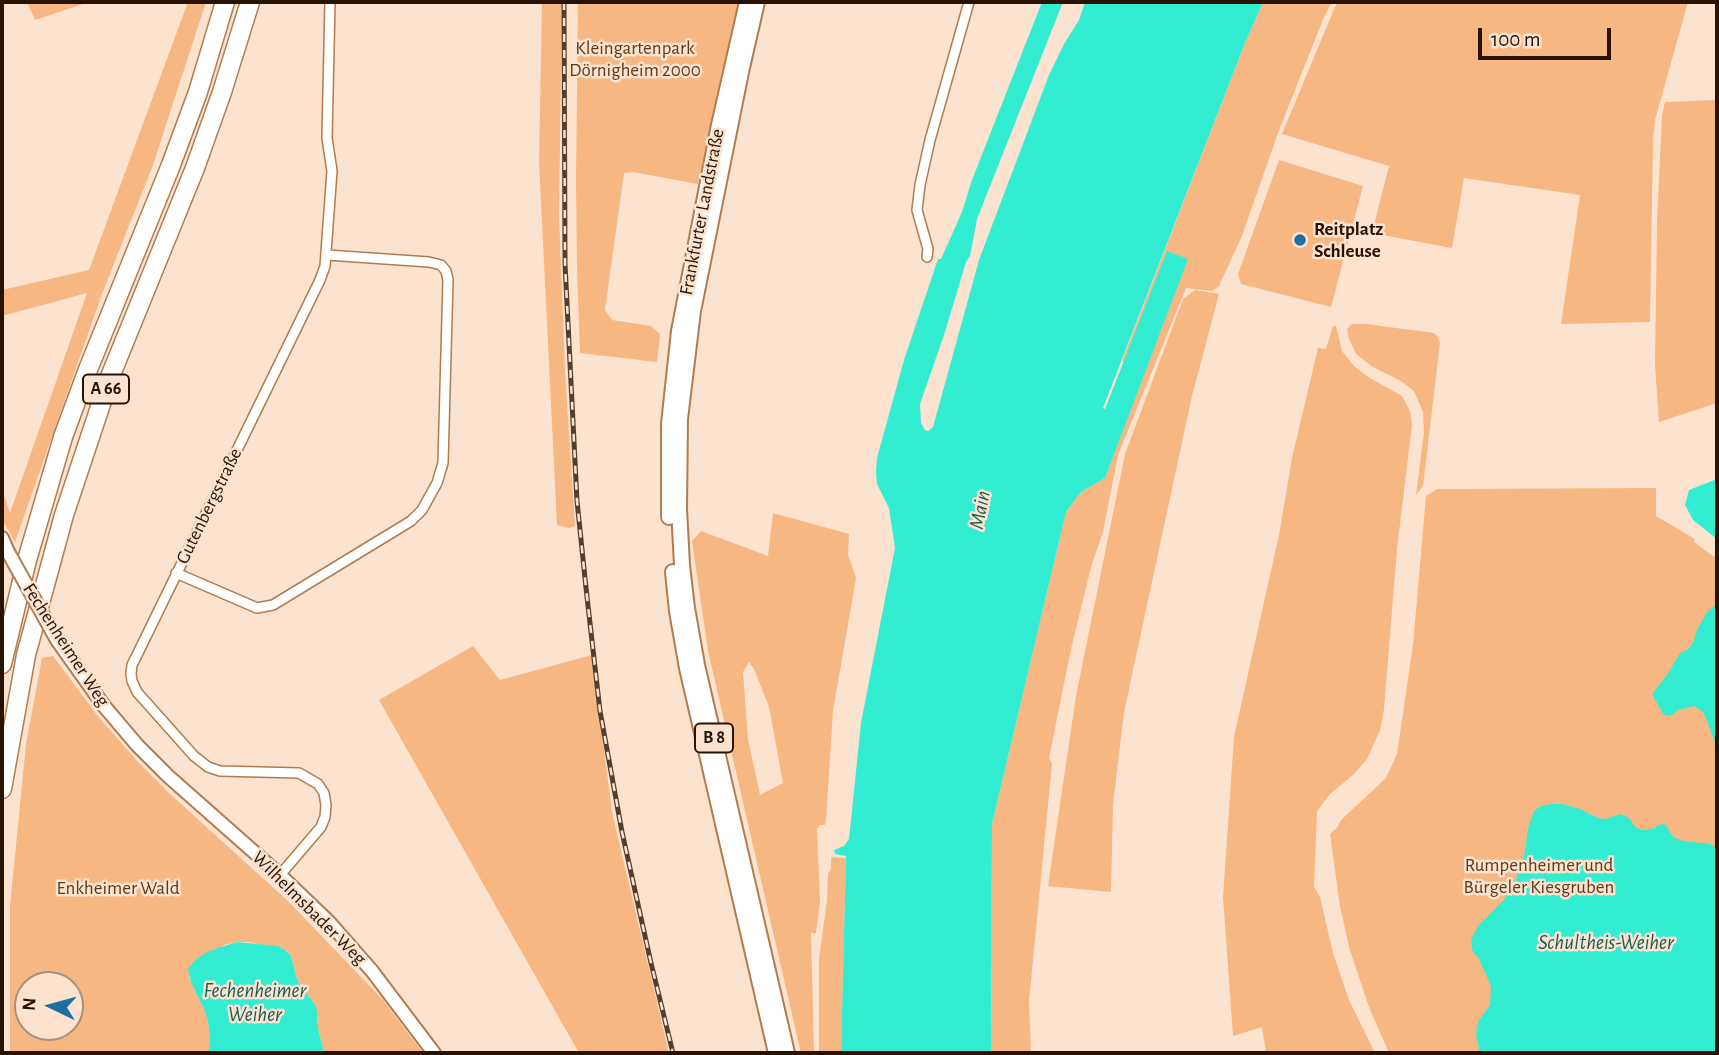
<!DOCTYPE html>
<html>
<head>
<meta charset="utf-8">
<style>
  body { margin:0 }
  #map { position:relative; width:1719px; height:1055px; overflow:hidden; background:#fbe3d0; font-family:"Alegreya Sans",sans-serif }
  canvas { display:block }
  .frame { position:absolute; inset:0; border:4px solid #281302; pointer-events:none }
  .north { position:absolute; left:14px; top:971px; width:70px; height:70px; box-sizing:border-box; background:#fbe3d0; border:2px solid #a7907e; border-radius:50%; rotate:275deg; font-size:19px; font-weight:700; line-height:28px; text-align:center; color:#281302 }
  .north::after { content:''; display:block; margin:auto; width:24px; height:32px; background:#1d70a1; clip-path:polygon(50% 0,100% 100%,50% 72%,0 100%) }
  .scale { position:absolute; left:1478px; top:28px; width:133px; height:32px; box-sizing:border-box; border:4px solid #281302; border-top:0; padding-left:9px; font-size:21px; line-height:24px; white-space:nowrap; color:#281302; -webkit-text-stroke:5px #fbe3d0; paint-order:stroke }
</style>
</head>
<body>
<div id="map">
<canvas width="1719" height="1055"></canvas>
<div class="frame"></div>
<div class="north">N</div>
<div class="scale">100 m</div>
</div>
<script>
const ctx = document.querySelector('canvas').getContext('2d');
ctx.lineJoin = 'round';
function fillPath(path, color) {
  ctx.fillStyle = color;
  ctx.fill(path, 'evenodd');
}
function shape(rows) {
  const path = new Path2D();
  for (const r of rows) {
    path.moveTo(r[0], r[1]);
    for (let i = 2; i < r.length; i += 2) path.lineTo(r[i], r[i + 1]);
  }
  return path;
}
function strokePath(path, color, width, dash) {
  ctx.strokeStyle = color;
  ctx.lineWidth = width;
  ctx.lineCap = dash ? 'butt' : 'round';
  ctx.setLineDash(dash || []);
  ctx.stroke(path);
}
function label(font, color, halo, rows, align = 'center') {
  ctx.font = font + ' "Alegreya Sans",sans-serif';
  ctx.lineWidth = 5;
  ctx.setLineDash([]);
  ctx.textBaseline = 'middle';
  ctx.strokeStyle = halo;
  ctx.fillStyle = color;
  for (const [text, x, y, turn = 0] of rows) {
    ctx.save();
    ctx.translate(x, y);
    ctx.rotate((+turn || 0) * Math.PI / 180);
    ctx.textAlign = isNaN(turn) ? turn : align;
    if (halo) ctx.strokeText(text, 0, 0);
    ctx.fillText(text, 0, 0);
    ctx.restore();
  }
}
fillPath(shape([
  [27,2,89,2,35,20],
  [188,2,206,2,153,165,102,294,15,542,2,519,2,490,10,513,87,293,2,316,2,290,89,270],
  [542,2,562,2,559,214,565,371,575,526,569,528,557,525,539,162],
  [578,2,741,2,698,184,633,172,624,173,605,310,612,320,651,326,660,334,657,362,580,353,577,269,576,181],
  [1263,2,1332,2,1324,17,1278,133,1242,236,1219,286,1212,291,1186,288,1118,455,1103,532,1091,567,1071,649,1049,758,1052,764,1029,1001,1031,1053,991,1053,992,824,1066,512,1081,492,1105,478,1187,259,1167,252,1124,362,1122,361,1245,43],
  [1337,2,1688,2,1655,120,1653,139,1650,322,1561,324,1580,195,1464,178,1452,248,1372,233,1389,166,1282,134],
  [1717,100,1717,403,1659,422,1655,365,1657,221,1662,115,1665,102],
  [1279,160,1363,186,1331,307,1241,284,1238,274],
  [1195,290,1219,294,1192,396,1124,712,1113,805,1111,892,1048,886,1076,696,1125,454,1183,299],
  [1352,324,1366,324,1434,333,1438,337,1440,343,1423,486,1416,495,1424,432,1423,412,1414,391,1401,381,1373,367,1356,354,1349,339,1347,329],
  [1333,326,1336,326,1342,351,1354,366,1368,377,1402,396,1410,411,1412,425,1397,549,1384,709,1380,730,1367,759,1352,776,1330,794,1317,811,1314,887,1320,897,1333,953,1349,1000,1375,1053,1266,1053,1262,1027,1233,1036,1223,897,1234,737,1279,535,1292,458,1318,348,1326,349],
  [1656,488,1656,516,1695,539,1694,542,1717,559,1717,1053,1389,1053,1369,1007,1349,947,1340,906,1330,834,1337,828,1341,820,1386,778,1397,754,1413,645,1426,496,1437,489],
  [773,513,849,534,848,555,856,578,833,711,826,821,825,825,820,825,817,829,820,901,816,933,811,933,814,1053,801,1053,708,651,692,541,701,531,768,556],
  [749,662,754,669,769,707,783,783,760,795,748,739,743,672],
  [473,646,500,680,592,655,612,812,669,1053,579,1053,379,700],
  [53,656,97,715,138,762,170,794,288,901,383,1000,423,1053,324,1053,318,1028,318,1018,296,976,291,956,288,951,249,942,237,942,224,945,189,976,205,1011,208,1022,210,1037,209,1053,10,1053,10,906,26,744,42,658],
  [28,985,70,985,70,1027,28,1027],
  [831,857,846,858,841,1053,819,1053,819,959,827,900,828,874,831,869]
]), '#f7b783');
fillPath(shape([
  [1042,2,1063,2,977,219,970,256,966,262,944,335,920,404,921,423,925,430,928,431,933,427,979,260,1049,75,1064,44,1079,20,1085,2,1263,2,1245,43,1103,408,1105,409,1167,251,1188,259,1105,478,1081,492,1066,512,992,824,991,1053,841,1053,846,856,835,854,834,850,844,846,849,839,861,723,895,548,889,508,877,484,876,472,877,458,904,360,938,259,941,259,962,212,972,180],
  [1717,479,1717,539,1693,520,1685,505,1689,490],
  [1717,604,1717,748,1704,713,1695,706,1678,710,1672,715,1668,716,1663,714,1652,694,1667,675,1680,653,1687,650,1693,643,1697,630,1707,612],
  [1551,804,1562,804,1580,809,1598,818,1605,819,1621,814,1629,818,1635,827,1642,830,1651,829,1662,824,1666,825,1673,837,1683,841,1711,844,1717,849,1717,1053,1480,1053,1476,1035,1477,1027,1479,1020,1490,1005,1491,986,1479,959,1472,950,1471,939,1479,925,1504,900,1515,882,1524,857,1528,829,1534,811,1541,806],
  [237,942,278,946,288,952,291,956,296,976,302,988,314,1003,317,1011,318,1028,324,1053,209,1053,210,1037,208,1022,205,1011,191,982,188,969,196,959,205,953,215,949]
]), '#33edd2');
const street = shape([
  [927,257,928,249,917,210,920,185,930,140,969,2],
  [176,573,257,608,273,605,411,521,422,510,437,483,443,463,448,280,446,271,441,265,429,262,327,255],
  [280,875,321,827,325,817,326,805,324,793,318,784,299,773,220,771,208,767,194,756,137,692,132,681,131,674,132,665,137,655,320,280,325,266,332,171,327,138,330,2]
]);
const secondary = shape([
  [2,538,8,552],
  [57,640,104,706,137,745,168,776,280,875,329,922,372,971,434,1053]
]);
const primary = shape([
  [757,2,741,72,693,311,680,419,679,509,682,565,687,608,697,665,787,1053],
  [669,517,669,424,679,331,719,125,747,2],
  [673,572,677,611,687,668,776,1053]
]);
const highway = shape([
  [2,664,27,560,63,437,87,372,171,165,198,92,225,2],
  [2,789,26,655,64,515,110,377,195,168,222,92,250,2]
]);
strokePath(street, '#b27c4e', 12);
strokePath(secondary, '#b27c4e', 16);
strokePath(primary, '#b27c4e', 18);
strokePath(highway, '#b27c4e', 21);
strokePath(street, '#fff', 9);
strokePath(secondary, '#fff', 12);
strokePath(primary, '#fff', 14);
strokePath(highway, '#fff', 18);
const rail = shape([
  [564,2,565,264,577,501,586,588,600,711,622,832,651,963,673,1053]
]);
strokePath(rail, '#543e2d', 5);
strokePath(rail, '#fbe3d0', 2.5, [8]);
const secondaryBridge = shape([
  [8,552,57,640]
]);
strokePath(secondaryBridge, '#b27c4e', 16, []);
strokePath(secondaryBridge, '#fff', 12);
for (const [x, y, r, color] of [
  [1300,240,7,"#1d70a1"]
]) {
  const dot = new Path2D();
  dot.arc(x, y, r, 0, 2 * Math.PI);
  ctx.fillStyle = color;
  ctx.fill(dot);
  strokePath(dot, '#fbe3d0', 2.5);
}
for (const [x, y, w] of [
  [106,389,46],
  [714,738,38]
]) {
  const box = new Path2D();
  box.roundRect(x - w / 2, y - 14.5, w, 29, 5);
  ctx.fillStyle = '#fbe3d0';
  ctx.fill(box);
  strokePath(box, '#281302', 2);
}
label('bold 18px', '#281302', null, [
  ["A 66",106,389],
  ["B 8",714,738]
]);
label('19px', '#5e3918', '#fbe3d0', [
  ["Kleingartenpark",635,48],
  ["Dörnigheim 2000",635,70],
  ["Rumpenheimer und",1539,865],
  ["Bürgeler Kiesgruben",1539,887],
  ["Enkheimer Wald",118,888]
]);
label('19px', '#281302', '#fbe3d0', [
  ["Frankfurter Landstraße",702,212,-79],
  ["Gutenbergstraße",209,506,-64],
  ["Fechenheimer Weg",66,645,57],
  ["Wilhelmsbader Weg",309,908,45]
]);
label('bold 19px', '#281302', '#fbe3d0', [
  ["Reitplatz",1314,229],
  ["Schleuse",1314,251]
], 'left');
label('italic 21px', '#145c51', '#fbe3d0', [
  ["Main",980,510,-79],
  ["Schultheis-Weiher",1606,943],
  ["Fechenheimer",255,991],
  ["Weiher",255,1015]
]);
</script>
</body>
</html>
